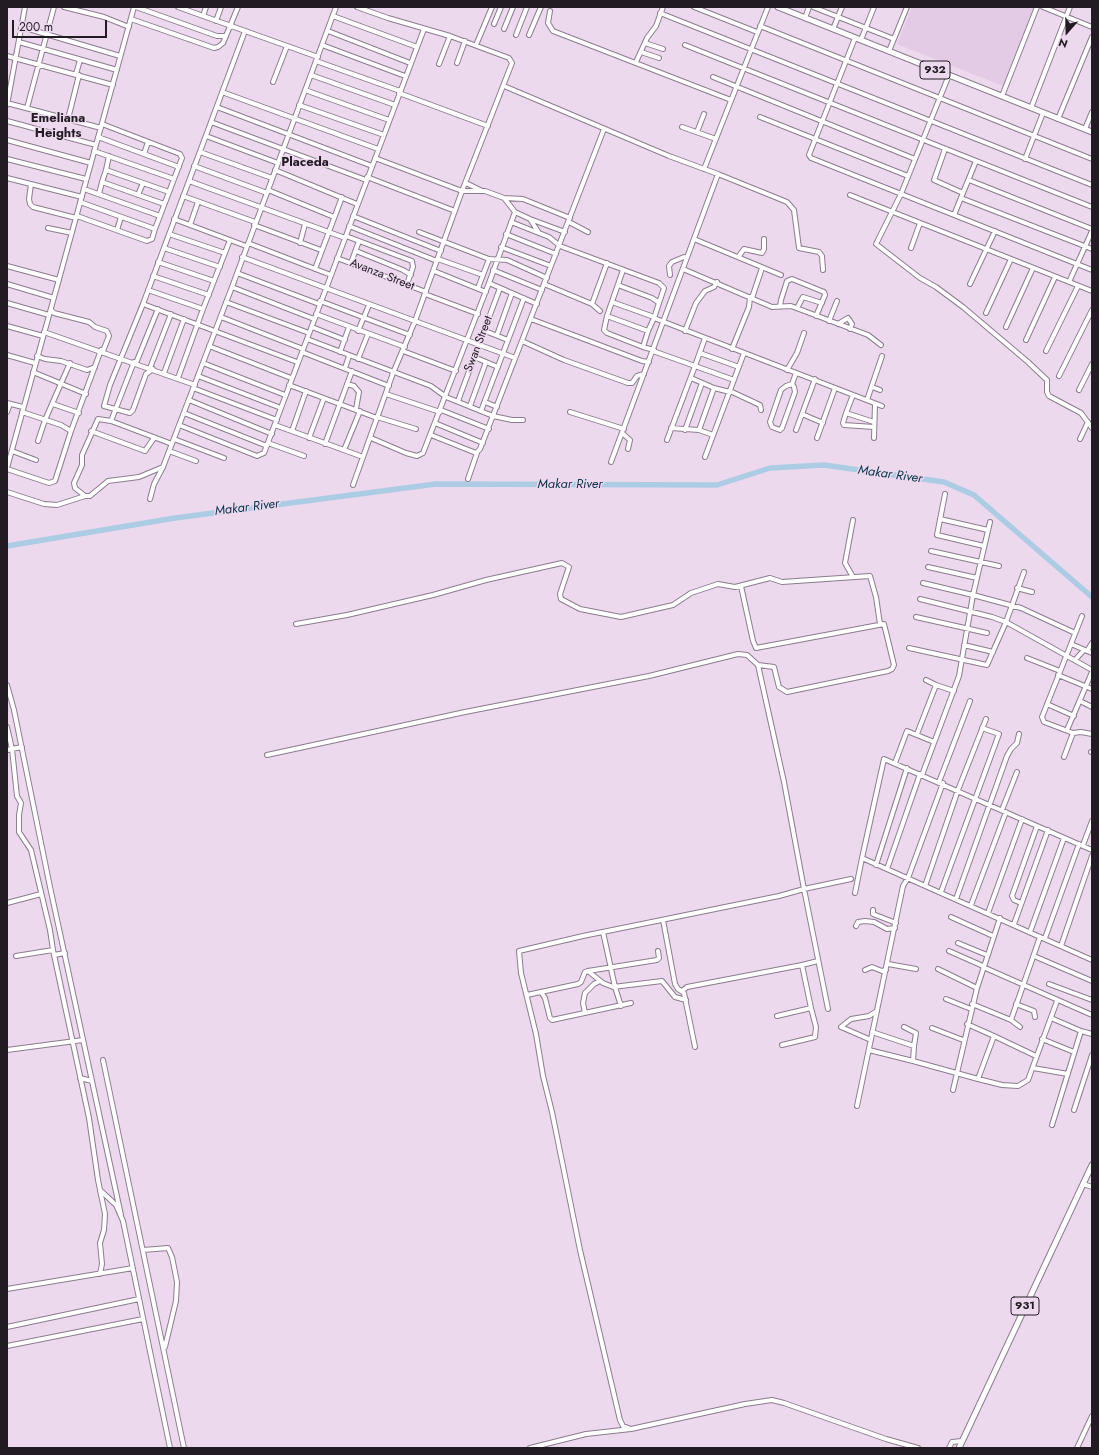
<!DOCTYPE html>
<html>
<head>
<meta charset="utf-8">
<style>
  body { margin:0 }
  #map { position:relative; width:1099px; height:1455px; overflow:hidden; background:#edd9ee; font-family:Jost,sans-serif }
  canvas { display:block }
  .frame { position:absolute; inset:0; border:8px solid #221b23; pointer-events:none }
  .north { position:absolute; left:1047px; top:12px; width:40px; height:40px; -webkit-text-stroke:3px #edd9ee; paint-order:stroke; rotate:200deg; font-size:11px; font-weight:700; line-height:16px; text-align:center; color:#221b23 }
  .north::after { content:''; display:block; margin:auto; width:14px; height:18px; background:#221b23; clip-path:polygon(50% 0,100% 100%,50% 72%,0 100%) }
  .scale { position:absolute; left:12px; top:20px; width:95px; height:18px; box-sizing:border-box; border:2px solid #221b23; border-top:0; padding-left:5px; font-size:12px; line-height:14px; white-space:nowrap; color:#221b23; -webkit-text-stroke:3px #edd9ee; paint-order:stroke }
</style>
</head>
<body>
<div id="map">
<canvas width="1099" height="1455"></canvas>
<div class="frame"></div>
<div class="north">N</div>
<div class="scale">200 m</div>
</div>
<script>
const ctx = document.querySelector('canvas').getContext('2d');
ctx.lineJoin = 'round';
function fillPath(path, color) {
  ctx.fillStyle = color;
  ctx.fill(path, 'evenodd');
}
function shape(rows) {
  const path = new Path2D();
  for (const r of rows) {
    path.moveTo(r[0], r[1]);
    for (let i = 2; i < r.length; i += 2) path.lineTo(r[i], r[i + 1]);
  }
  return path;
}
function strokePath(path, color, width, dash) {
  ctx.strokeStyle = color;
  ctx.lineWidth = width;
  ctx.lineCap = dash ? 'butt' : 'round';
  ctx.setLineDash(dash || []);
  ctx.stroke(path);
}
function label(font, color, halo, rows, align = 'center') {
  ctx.font = font + ' Jost,sans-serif';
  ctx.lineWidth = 3;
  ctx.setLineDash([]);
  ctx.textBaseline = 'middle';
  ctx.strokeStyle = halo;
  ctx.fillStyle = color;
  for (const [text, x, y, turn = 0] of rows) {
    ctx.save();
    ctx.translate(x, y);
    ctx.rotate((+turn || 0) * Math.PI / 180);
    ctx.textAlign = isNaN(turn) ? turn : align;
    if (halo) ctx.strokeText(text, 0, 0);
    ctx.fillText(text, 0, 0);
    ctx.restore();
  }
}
fillPath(shape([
  [912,7,1032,7,1034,8,1003,86,897,44]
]), '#e3cae5');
strokePath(shape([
  [7,546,175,518,436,484,717,485,770,468,824,465,944,482,974,495,1092,597]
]), '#accce4', 5.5);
const minor = shape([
  [64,7,104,17,129,27],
  [136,7,217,36,226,36],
  [178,7,318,57],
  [694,7,757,32],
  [813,7,894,39],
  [1043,7,1092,27],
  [550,11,548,23,553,31,731,100],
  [660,13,1092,185],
  [203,16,206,7],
  [333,16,417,47],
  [805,18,809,7],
  [131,19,214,48,218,47,223,43,238,7],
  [216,21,221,7],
  [494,24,501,7],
  [760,26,1092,159],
  [22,27,120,56],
  [504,29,513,7],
  [833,29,842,7],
  [328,31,410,63],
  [516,35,527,7],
  [529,35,541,7],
  [855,38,809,155,811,158,1092,270],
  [861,40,874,7],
  [19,42,117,70],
  [645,43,663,49],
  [322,45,405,76],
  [476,45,492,7],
  [685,45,1092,207],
  [889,51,907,7],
  [641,52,659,58],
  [7,56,113,85],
  [316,61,400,91],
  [636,62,647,38,656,26,663,7],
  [457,63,465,41],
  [439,64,450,36],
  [76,74,80,60],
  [311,75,395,105],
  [949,75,901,194,876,244,920,278,936,287,963,307,1028,362,1047,380,1047,392,1049,396,1081,413,1092,428],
  [713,77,915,159],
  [273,82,287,46],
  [504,86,669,156,718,174,787,202,794,210,799,248,819,252,822,256,823,270],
  [305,90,389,120],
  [222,92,378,149],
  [399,93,488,126],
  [1002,96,1037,7],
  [7,103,101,128],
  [7,105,25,7],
  [299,105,384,135],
  [217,107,372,166],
  [27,108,54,7],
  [1031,108,1070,7],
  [760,117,908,176],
  [68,119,79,75],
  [1058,119,1092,37],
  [7,121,96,145],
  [211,122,366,180],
  [682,127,716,139],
  [1085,129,1092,112],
  [697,132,704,114],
  [206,136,278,163],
  [98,137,179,167],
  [7,140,91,163],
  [945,149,934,180,963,193],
  [94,151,174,179],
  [200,152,272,178],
  [144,154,148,142],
  [375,158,462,191,485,191,504,198,515,212,530,219,539,233],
  [7,159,86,179],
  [1025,159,1043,113],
  [194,166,267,193],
  [704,169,768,7],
  [106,170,109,156],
  [275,170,357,204],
  [367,177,455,211],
  [7,178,82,197],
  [969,180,1092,229],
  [189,181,345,238],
  [102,182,106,170,169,192],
  [466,183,482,191],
  [31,184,29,199,30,204,33,207,76,218],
  [84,189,160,216],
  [268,190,334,217],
  [99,194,102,182,164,204],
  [138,195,143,183],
  [850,195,1092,291],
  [183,196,255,222],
  [504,198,523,199,570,218],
  [961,198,1092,249],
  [80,202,155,229,182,158,180,154,102,124],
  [954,215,976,161],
  [77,216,147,241,152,239,155,229],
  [353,216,441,251],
  [174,219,246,246],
  [530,219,565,232],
  [511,222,549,237,560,246,659,283,664,288,654,318],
  [569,222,588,232],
  [190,225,198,202],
  [254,225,321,250],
  [349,226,437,261],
  [48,228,72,233],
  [117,230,121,217],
  [419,232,489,259,507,260,547,278],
  [169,234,225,253],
  [506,234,556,254],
  [346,236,412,261,413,267,407,284],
  [694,239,781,275],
  [248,243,331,275],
  [300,243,305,224],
  [501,247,551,266],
  [164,248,220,267],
  [911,248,920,223],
  [356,251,403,270,411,275],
  [739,256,744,249,762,253,764,249,764,239],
  [242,257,515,358],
  [337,258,426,292],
  [438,259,483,275,478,288],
  [158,262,214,281],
  [351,263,359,241],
  [7,266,59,280],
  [315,269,342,197],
  [683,269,772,307,791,306,868,335,881,345],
  [493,270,542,290],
  [623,270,607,316,604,330,607,333,643,347,648,331],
  [434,271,486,292],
  [237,273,319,304],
  [483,275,489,259],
  [670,275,669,266,672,262,684,257],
  [153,276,209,295],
  [1069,282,1092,231],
  [489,283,515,212],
  [7,284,54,298],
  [544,284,592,304,600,311],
  [970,284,995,231],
  [618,285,652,298,658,302],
  [232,287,314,319],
  [148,290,203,309,178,378],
  [425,294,478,314],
  [752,298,762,268],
  [320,301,410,335],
  [226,302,309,333],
  [612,302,654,317],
  [7,303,49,315],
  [143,304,297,362],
  [592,304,607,263],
  [780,306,781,300,787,281,792,279,824,292,825,295,816,316],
  [797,308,803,297,822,303],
  [203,309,230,240],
  [51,310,54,313,89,322,95,327,107,331,109,336,103,351],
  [986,313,1011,259],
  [316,314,405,347],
  [607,316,648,331,654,318,882,406],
  [221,317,303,349],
  [531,319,642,361,649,362],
  [829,321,837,301],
  [838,324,848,318,852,324,850,329],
  [7,326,43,336],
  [312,327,345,340],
  [1006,327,1033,268],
  [358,331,369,305],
  [485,331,508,340],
  [685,331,696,303,705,291,714,287,717,282],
  [44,332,195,385],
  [497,335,512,293],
  [705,338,695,366,734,380],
  [307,339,431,386,446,397,493,416,512,420,523,420],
  [1026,340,1055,277],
  [522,341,564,360,628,383,632,383,637,376,644,374],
  [209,346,291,378],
  [643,347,654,350],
  [732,349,749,307,750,297],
  [403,351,456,371],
  [653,351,695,366,667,440],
  [1046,351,1078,286],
  [302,352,389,386],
  [340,352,349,327],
  [700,353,739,367],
  [7,355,35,363],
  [37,356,45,359,61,361,87,370,95,367],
  [474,357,498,367],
  [358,359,368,334],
  [136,363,158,309],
  [203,363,285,395],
  [150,368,171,314],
  [345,368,349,356],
  [153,369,146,374,133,410,130,413,104,406,110,385,143,304,245,31],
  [787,370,797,353,804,333],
  [33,372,86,394],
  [164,373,184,319],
  [198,376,281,408],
  [1059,376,1092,310],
  [691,378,714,388,730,392],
  [347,384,354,386,359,392,356,409],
  [792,384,794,387,795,392,782,428,780,430,772,427,770,422,781,390,786,386,792,384],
  [792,384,796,373],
  [289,385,377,418],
  [872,387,880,390],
  [193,388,277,420],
  [1079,390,1092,364],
  [730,391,760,405,761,410],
  [386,394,440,412],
  [853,395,846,413,874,422],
  [189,400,272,434],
  [867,400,882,356],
  [458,401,500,288],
  [485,402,497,407],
  [7,403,23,407],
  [53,404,79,413],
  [470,406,486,362],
  [441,410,489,429],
  [481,411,524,298],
  [7,412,10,404],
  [22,412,61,425,71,431],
  [570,412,624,429],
  [184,413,267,446],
  [846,413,843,423,844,425,874,427],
  [802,414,823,423],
  [377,417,416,429],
  [111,421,134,362],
  [435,423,483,443],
  [179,425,257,456,264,453,424,29],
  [275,425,363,457],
  [671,428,699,430,713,435],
  [685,430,702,383],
  [699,430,714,388],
  [796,430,815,379],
  [91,431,145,451,154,438],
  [292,431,306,391],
  [622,433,630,440,628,449],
  [431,435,476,453,480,449,604,129],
  [309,438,324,398],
  [371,438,406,453,417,456,423,453,489,283,537,304],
  [817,438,835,388],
  [874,438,875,404],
  [174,439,224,458],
  [1080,439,1088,422],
  [38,441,45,420,70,363],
  [268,443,304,456],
  [325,444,352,371],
  [344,450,360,411],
  [12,451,36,460],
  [169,451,196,461],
  [705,457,744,353],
  [611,462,718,174],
  [7,468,134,7],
  [7,469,49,483,55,481,71,431,101,350],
  [468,479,477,453],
  [353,485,393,373,415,321,462,191,512,63,509,58,450,36,388,18,357,7],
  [7,492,44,504,57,505,85,496,90,496,108,481,139,477,163,467],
  [945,494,937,535,984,546],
  [85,496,75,488,74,483,82,465,82,455,98,419,111,421,172,444],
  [150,499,154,484,163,467,232,287,336,7],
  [940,519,988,530],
  [990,522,973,595,1021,608,1075,633],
  [931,551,999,566],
  [928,567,977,578],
  [853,577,845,563,853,520],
  [741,586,753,641,756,648,884,624,894,665,892,669,888,671,787,692,779,687,774,667,758,665],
  [1017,588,1032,592],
  [920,599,992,617,1006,622,1092,670],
  [916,617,987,633],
  [296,624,347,615,433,595,486,580,562,563,569,567,560,594,561,599,580,609,621,617,673,605,691,593,718,584,735,587,770,578,782,582,870,576,876,597,880,624],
  [1071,644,1082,616],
  [964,645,993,652],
  [909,648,987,665,1006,622,1024,572],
  [1087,651,1092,643],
  [1092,653,1071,644,1042,717,1044,722,1073,733,1081,732,1092,734],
  [1027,658,1060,671],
  [1075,660,1084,650],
  [1058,675,1092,689],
  [926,680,936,685],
  [7,685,14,710,50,887,121,1215],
  [1080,701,1092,707],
  [1047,704,1074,716],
  [7,727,12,749,17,796,21,803,19,815,19,832,31,850,50,930,53,950,89,1118,98,1180,100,1190,116,1205,123,1221,170,1448],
  [1067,730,1092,672],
  [917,734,936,685,954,691],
  [7,750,22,747],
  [1091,752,1092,752],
  [267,755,465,712,649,676,738,654,747,655,758,665,784,782,804,889,779,896,583,936,519,951,521,973,536,1034,543,1076,552,1112,580,1250,620,1420,623,1426,631,1429],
  [1064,757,1073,733],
  [895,763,907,731,934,742],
  [922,775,959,676,973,595,923,583],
  [939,782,970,701],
  [1002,810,1017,772],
  [1083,845,1092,821],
  [1092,850,884,759,862,858,1092,960],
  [876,865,907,768],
  [887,869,920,774],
  [925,886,958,790,986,719],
  [941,892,999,734,982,728],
  [855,893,862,858],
  [956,899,1007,756,1011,749,1017,743,1019,734],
  [7,903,41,894],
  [1021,903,1014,900,1012,896,1037,826],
  [971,905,1006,812],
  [873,910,873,914,896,923],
  [988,913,1022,819],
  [951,917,993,936],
  [663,920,675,984,678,989,684,993,695,1047],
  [1014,924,1048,830],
  [856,926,858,922,865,921,874,922,887,929,895,928],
  [603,932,615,987,621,1006],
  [1030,932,1064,838],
  [1045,938,1079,844],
  [958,943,987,955],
  [1061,946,1092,856],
  [949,951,983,966],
  [54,955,65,953],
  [16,956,53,950],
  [1034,956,1092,981],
  [888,964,916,969],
  [983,967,1092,1015],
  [938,969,977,988],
  [865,970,872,967,882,971,886,970],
  [588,971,603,983,613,987,662,981,675,997,686,1000],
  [1049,984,1092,1000],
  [683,990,687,987,802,965],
  [541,992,545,998,550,1018,552,1020,631,1003],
  [527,995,578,984,581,982,585,972,588,971,657,960,659,958,658,951],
  [946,999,971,1009],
  [972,1004,1011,1020,1040,937],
  [1016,1004,1034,1011,1035,1017],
  [828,1009,804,889,851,879],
  [585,1013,583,1003,585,993,594,984,600,981],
  [777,1016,811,1008,802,965,818,961],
  [1051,1018,1081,1031,1092,1034],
  [1011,1020,1020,1027],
  [967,1024,994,1036],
  [904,1027,916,1033,914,1046],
  [932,1028,963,1040],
  [872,1032,914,1046,913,1061,978,1079,1002,1085,1018,1086,1028,1080,1057,1001],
  [1042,1039,1074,1052],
  [871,1040,841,1027,851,1019,869,1016,877,1011],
  [782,1045,815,1037,816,1027,811,1008],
  [7,1050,83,1040],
  [869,1050,913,1061],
  [103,1060,184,1448],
  [1033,1068,1068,1074],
  [80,1078,92,1081],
  [978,1079,994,1036,1036,1056],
  [953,1090,977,988,1000,918],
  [857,1106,903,886,908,878,943,783],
  [1074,1110,1092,1055],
  [1052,1125,1081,1031],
  [1083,1184,1092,1187],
  [100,1190,105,1214,104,1230,100,1243,102,1264,100,1274],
  [143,1250,168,1248,172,1257,177,1282,176,1301,165,1347],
  [7,1289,133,1268],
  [7,1327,139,1299],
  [7,1346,143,1319],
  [530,1448,586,1434,631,1429,745,1404,772,1400,784,1403,886,1439,918,1448],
  [949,1448,952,1442,962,1441],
  [1077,1448,1092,1416]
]);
const major = shape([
  [778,7,1092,132],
  [959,1448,1092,1165]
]);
strokePath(minor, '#8d7b8f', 6);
strokePath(major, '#8d7b8f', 7);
strokePath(minor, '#fff', 4);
strokePath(major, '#fff', 5);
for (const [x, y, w] of [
  [935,70,30],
  [1025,1306,28]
]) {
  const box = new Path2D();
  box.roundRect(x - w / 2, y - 9, w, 18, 3);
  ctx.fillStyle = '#edd9ee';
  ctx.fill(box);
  strokePath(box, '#221b23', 1);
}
label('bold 11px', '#221b23', null, [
  ["932",935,70],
  ["931",1025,1306]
]);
label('12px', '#221b23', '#edd9ee', [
  ["Avanza Street",382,275,21],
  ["Swan Street",479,344,-69]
]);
label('bold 13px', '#221b23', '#edd9ee', [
  ["Emeliana",58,119],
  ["Heights",58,134],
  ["Placeda",305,163]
]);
label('italic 13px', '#07324a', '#edd9ee', [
  ["Makar River",890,475,8],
  ["Makar River",570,485],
  ["Makar River",247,508,-7]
]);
</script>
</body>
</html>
